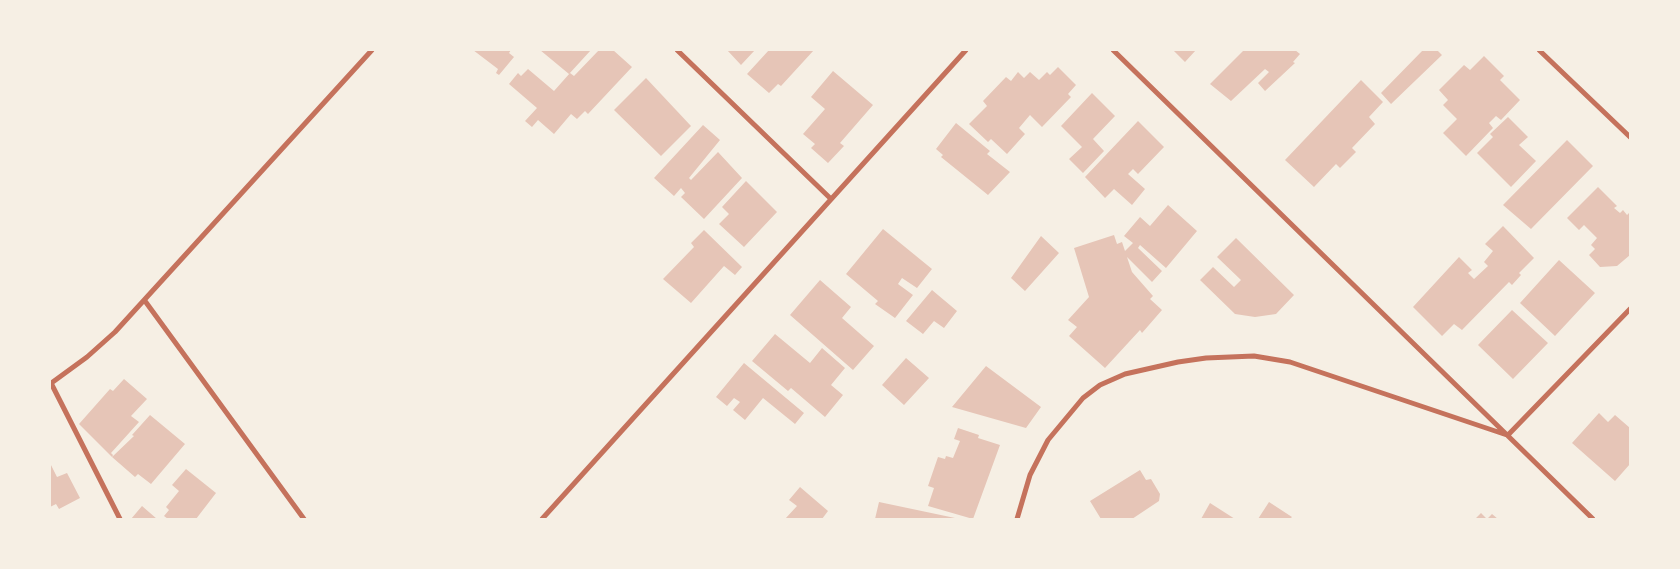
<!DOCTYPE html>
<html>
<head>
<meta charset="utf-8">
<style>
  body { margin:0 }
  #map { position:relative; width:1680px; height:569px; overflow:hidden; background:#f6efe4; font-family:"DejaVu Sans",sans-serif }
  canvas { display:block }
  .frame { position:absolute; inset:0; border:51px solid #f6efe4; pointer-events:none }
</style>
</head>
<body>
<div id="map">
<canvas width="1680" height="569"></canvas>
<div class="frame"></div>
</div>
<script>
const ctx = document.querySelector('canvas').getContext('2d');
ctx.lineJoin = 'round';
function fillPath(path, color) {
  ctx.fillStyle = color;
  ctx.fill(path, 'evenodd');
}
function shape(rows) {
  const path = new Path2D();
  for (const r of rows) {
    path.moveTo(r[0], r[1]);
    for (let i = 2; i < r.length; i += 2) path.lineTo(r[i], r[i + 1]);
  }
  return path;
}
function strokePath(path, color, width, dash) {
  ctx.strokeStyle = color;
  ctx.lineWidth = width;
  ctx.lineCap = dash ? 'butt' : 'round';
  ctx.setLineDash(dash || []);
  ctx.stroke(path);
}
fillPath(shape([
  [473,50,511,50,509,53,514,57,499,75,496,73,498,69],
  [540,50,591,50,569,74],
  [599,50,613,50,632,67,588,114,585,111,577,119,571,114,554,134,538,120,532,127,525,121,537,108,509,84,518,73,521,76,528,69,554,91,570,73,574,76],
  [727,50,755,50,741,65],
  [769,50,814,50,781,86,778,84,769,93,747,74],
  [1173,50,1196,50,1185,62],
  [1244,50,1295,50,1300,54,1293,62,1295,63,1265,91,1258,83,1269,72,1265,69,1231,101,1210,84],
  [1423,50,1437,50,1442,55,1391,104,1381,93],
  [1484,56,1504,76,1500,80,1520,100,1501,120,1496,116,1489,123,1493,128,1466,156,1443,133,1457,119,1443,105,1448,100,1439,90,1464,65,1470,70],
  [1058,67,1076,85,1068,94,1071,97,1042,127,1030,115,1019,128,1025,134,1007,154,991,139,988,142,969,124,987,106,983,101,1006,77,1011,81,1018,72,1024,78,1030,72,1039,80,1047,72,1050,75],
  [833,71,873,105,840,143,844,146,828,163,811,148,815,144,803,134,825,109,811,97],
  [646,78,691,126,661,156,614,110],
  [1361,80,1383,102,1369,117,1375,124,1352,148,1356,152,1340,168,1336,164,1314,187,1285,160],
  [1092,93,1115,116,1093,139,1104,151,1083,173,1069,159,1082,147,1061,126],
  [1508,117,1528,137,1519,145,1536,161,1511,187,1477,153,1493,137,1490,134],
  [1138,121,1164,147,1138,174,1133,169,1128,174,1145,189,1132,205,1114,189,1105,198,1085,177],
  [956,123,990,151,987,154,1010,172,988,195,941,157,943,155,936,149],
  [703,125,720,140,689,178,691,180,718,152,742,178,704,219,681,197,685,193,681,188,674,196,654,178],
  [1567,140,1593,166,1531,229,1503,205],
  [746,181,777,212,744,247,719,224,729,214,722,207],
  [1598,187,1617,206,1614,208,1620,213,1623,210,1627,215,1630,212,1630,255,1617,266,1600,267,1589,255,1595,249,1591,245,1597,238,1584,225,1579,230,1567,218],
  [1168,205,1197,231,1166,268,1140,245,1138,248,1162,271,1152,282,1127,257,1132,272,1153,296,1150,299,1162,310,1142,333,1140,330,1105,368,1069,336,1077,327,1068,320,1089,297,1074,248,1114,235,1117,244,1122,242,1125,251,1133,243,1124,236,1140,217,1150,226],
  [1503,226,1534,258,1519,273,1521,275,1512,285,1509,282,1462,330,1454,324,1442,336,1413,307,1459,257,1472,270,1468,273,1474,279,1488,266,1484,262,1493,251,1485,244],
  [883,229,932,269,917,288,902,278,898,284,913,295,895,318,875,304,878,301,846,274],
  [704,230,742,267,735,275,724,266,691,303,663,279,694,247,691,243],
  [1041,236,1059,253,1025,291,1011,278],
  [1236,238,1294,295,1276,314,1255,317,1235,314,1200,280,1213,267,1234,287,1241,280,1217,257],
  [1559,260,1595,293,1555,336,1520,303],
  [820,280,851,307,842,318,874,346,853,370,790,315],
  [932,290,957,311,944,328,934,321,923,334,906,321],
  [1512,310,1548,343,1513,379,1478,345],
  [775,334,810,363,822,348,845,368,831,385,843,395,825,417,791,388,788,391,752,361],
  [906,358,929,378,904,405,882,385],
  [744,363,804,413,795,424,763,398,745,420,733,410,740,402,734,398,727,406,716,397],
  [986,366,1041,407,1026,428,952,407],
  [124,379,147,399,131,416,139,422,111,453,113,455,112,457,134,436,132,435,150,415,185,444,151,484,138,474,135,477,112,457,79,424,110,389,113,391],
  [1599,413,1608,422,1615,415,1630,428,1630,464,1615,481,1572,443],
  [958,428,979,435,978,438,1000,445,973,519,928,506,934,488,928,486,938,457,945,459,946,456,953,458,960,441,954,439],
  [50,463,57,477,67,473,80,498,59,509,56,504,50,507],
  [186,469,216,493,196,519,168,519,164,516,169,510,166,507,179,491,172,485],
  [1140,470,1146,480,1151,479,1160,494,1159,501,1132,519,1101,519,1090,501],
  [800,487,828,511,822,519,785,519,797,506,789,500],
  [879,502,955,518,955,519,875,519],
  [1269,502,1292,517,1290,519,1258,519],
  [1210,503,1235,519,1201,519],
  [142,506,157,519,131,519],
  [1481,513,1487,519,1492,514,1498,519,1475,519]
]), '#e6c5b7');
strokePath(shape([
  [677,50,831,199],
  [1113,50,1593,519],
  [1539,50,1630,137],
  [145,301,304,519],
  [51,383,120,519],
  [50,384,87,357,115,332,372,50],
  [1508,435,1630,309],
  [542,519,966,50],
  [1017,519,1030,475,1048,440,1083,398,1100,385,1125,374,1178,362,1206,358,1254,356,1290,362,1507,435]
]), '#c5725c', 5);
</script>
</body>
</html>
